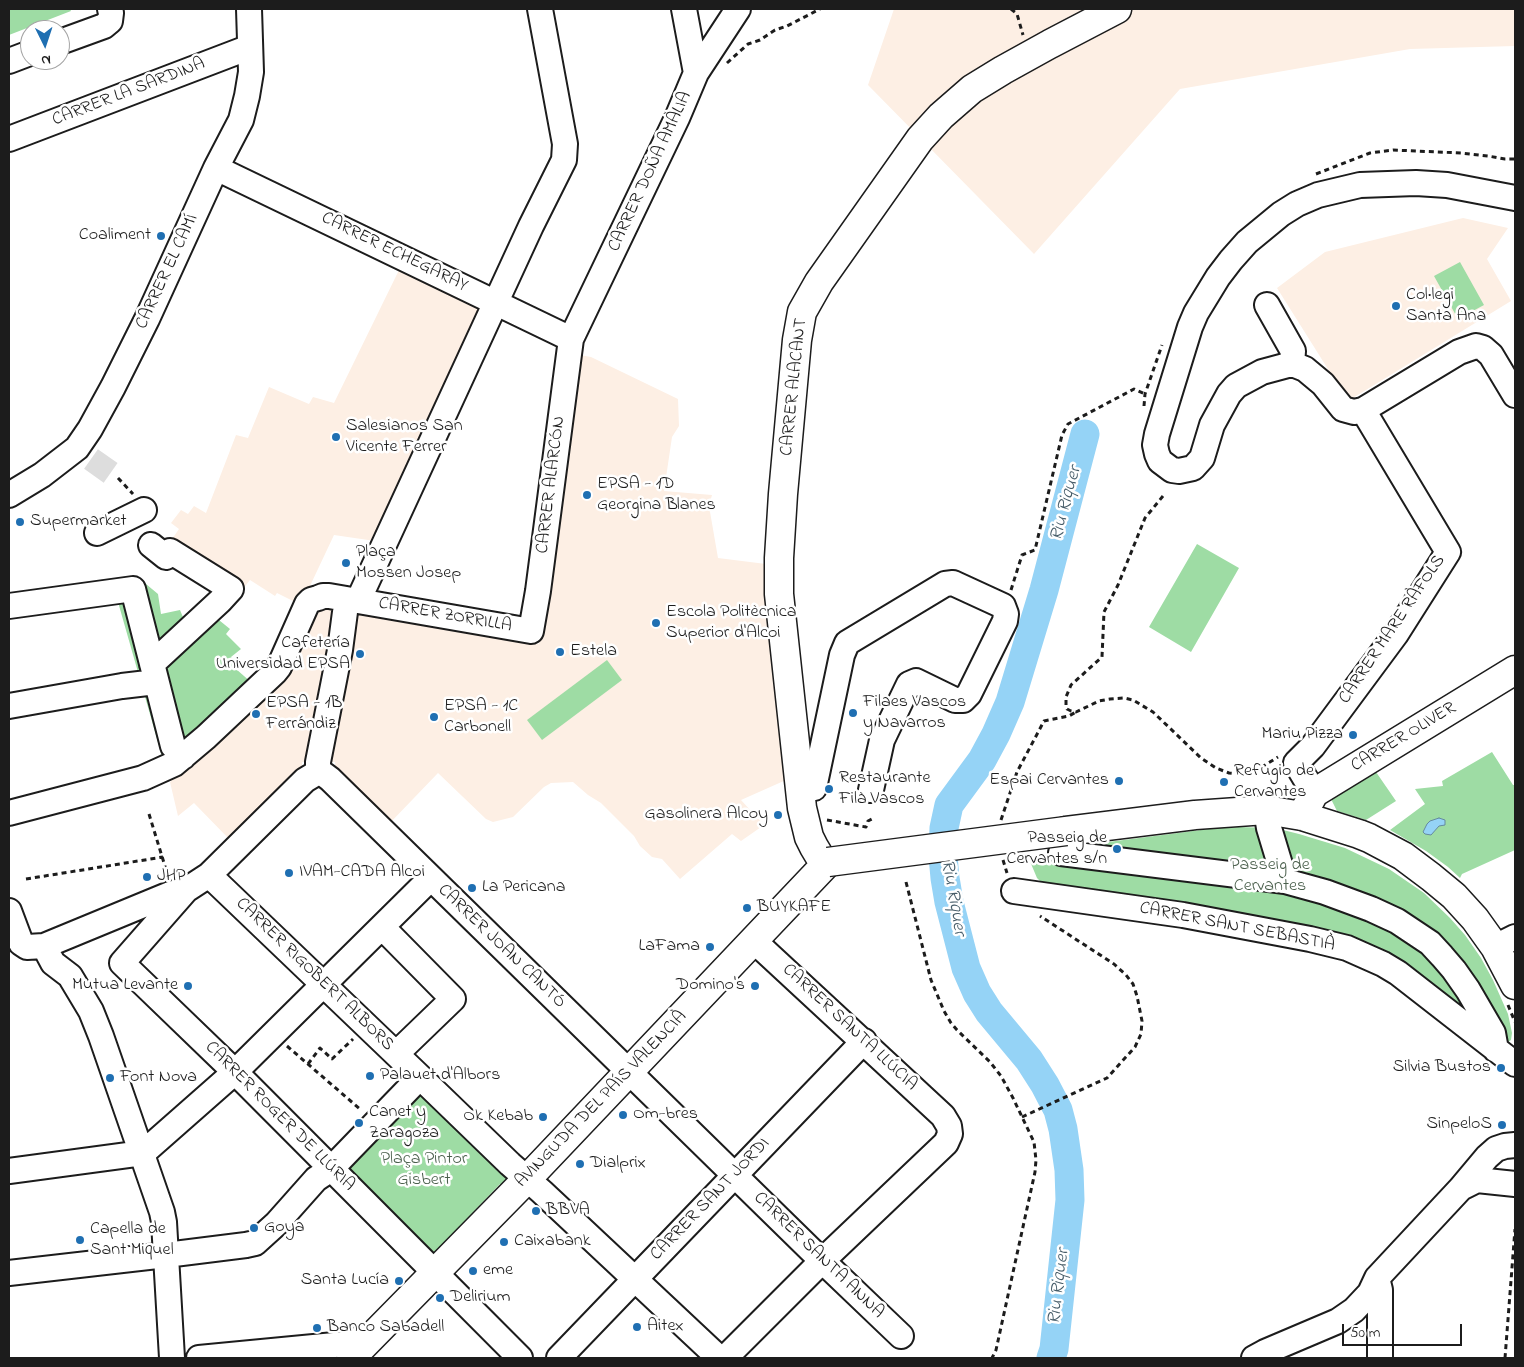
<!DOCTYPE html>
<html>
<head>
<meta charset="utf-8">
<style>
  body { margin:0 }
  #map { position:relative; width:1524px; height:1367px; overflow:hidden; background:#fff; font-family:"Indie Flower",sans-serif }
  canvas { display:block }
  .frame { position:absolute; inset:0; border:10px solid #1c1c1c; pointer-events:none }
  .north { position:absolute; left:20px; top:20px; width:50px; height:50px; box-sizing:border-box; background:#fff; border:1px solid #a4a4a4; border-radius:50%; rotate:176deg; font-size:14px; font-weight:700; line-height:20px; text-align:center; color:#1c1c1c }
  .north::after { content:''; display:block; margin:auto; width:18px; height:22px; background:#1f6fb2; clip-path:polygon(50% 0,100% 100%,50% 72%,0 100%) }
  .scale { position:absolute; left:1342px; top:1324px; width:120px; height:22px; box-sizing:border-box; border:2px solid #1c1c1c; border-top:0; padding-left:6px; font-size:15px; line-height:18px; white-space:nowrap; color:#1c1c1c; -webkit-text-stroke:4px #fff; paint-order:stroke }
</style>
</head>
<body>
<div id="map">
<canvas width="1524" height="1367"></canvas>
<div class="frame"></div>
<div class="north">N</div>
<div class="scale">50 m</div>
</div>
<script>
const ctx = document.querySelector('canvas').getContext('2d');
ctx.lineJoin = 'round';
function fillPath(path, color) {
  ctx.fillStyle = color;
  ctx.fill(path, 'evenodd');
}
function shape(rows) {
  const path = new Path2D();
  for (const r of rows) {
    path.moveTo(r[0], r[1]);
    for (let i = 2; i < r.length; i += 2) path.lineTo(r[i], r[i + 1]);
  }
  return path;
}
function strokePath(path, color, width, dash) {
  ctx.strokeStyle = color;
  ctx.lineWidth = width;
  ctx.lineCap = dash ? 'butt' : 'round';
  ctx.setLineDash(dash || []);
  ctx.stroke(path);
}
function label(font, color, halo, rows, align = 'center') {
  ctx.font = font + ' "Indie Flower",sans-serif';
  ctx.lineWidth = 5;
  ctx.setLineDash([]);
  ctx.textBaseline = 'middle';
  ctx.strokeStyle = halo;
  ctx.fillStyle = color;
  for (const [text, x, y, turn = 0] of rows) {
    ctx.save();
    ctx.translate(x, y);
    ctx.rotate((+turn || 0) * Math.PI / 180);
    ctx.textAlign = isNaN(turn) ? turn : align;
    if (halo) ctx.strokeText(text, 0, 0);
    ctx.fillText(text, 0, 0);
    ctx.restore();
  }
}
fillPath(shape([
  [894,9,1515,9,1515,46,1410,49,1180,89,1034,254,868,85],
  [1463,218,1508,228,1487,259,1511,301,1348,401,1277,288,1325,252],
  [400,268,476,306,480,315,375,541,334,535,301,605,277,593,275,596,250,580,242,590,170,542,179,529,171,523,181,510,188,514,194,506,206,513,236,435,248,438,269,387,309,404,313,397,334,403],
  [580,355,591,357,678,399,679,426,672,437,664,491,712,495,709,506,718,558,766,564,786,780,741,800,764,825,741,841,732,834,680,879,662,859,652,857,640,846,634,836,601,803,588,795,573,782,551,783,544,787,513,817,493,822,486,819,438,773,389,824,335,771,335,762,302,762,302,771,231,841,194,803,178,816,170,782,249,704,318,607,539,644]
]), '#fdefe4');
fillPath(shape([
  [9,9,70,9,71,11,9,35],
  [1460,262,1484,305,1458,319,1434,276],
  [1197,544,1239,568,1191,652,1149,627],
  [140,579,158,594,161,614,180,610,190,634,214,616,230,629,226,634,241,649,231,657,237,665,236,669,252,683,163,760,116,595,135,592],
  [607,660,622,680,542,740,527,720],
  [1492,752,1513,785,1515,785,1515,850,1462,874,1460,878,1448,867,1426,851,1390,830,1425,804,1415,789,1443,786,1442,781],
  [1376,772,1396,801,1366,820,1337,811,1331,799],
  [1238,827,1275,828,1299,834,1345,848,1389,869,1424,893,1450,918,1465,935,1481,958,1493,980,1508,1014,1512,1033,1511,1040,1505,1044,1406,970,1045,886,1037,878,1029,859,1060,858,1062,848,1216,828],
  [424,1095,511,1178,503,1188,500,1184,438,1249,441,1253,432,1257,351,1175,350,1164,413,1097]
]), '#9edca4');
const water = shape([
  [1439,818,1445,820,1445,825,1439,826,1431,835,1425,834,1423,832,1427,824,1430,821,1439,818]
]);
fillPath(water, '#95d3f6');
strokePath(water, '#658a9f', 1);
strokePath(shape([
  [1051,1358,1054,1349,1070,1200,1069,1170,1063,1129,1058,1110,1045,1085,1029,1060,989,1012,977,993,966,968,949,902,945,878,943,856,944,828,949,805,982,760,996,734,1010,702,1044,590,1085,434]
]), '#95d3f6', 29);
strokePath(shape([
  [91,459,118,478]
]), '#ddd', 24, [24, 12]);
const minor = shape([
  [684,9,696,73],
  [60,42,104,26,110,21,111,13,110,9],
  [9,61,30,53],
  [9,139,250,47],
  [216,168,571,339],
  [1515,198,1447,185,1416,183,1360,185,1318,195,1297,204,1281,214,1247,242,1231,260,1218,277,1196,313,1190,327,1157,434,1155,445,1157,454,1160,461,1172,470,1179,471,1193,468,1202,458,1212,425,1229,394,1236,386,1262,372,1288,365,1295,365,1305,369,1323,384,1343,409,1354,412,1363,410,1459,352,1476,346,1483,348,1491,355,1515,395],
  [1267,305,1293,351,1292,365],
  [9,495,42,475,77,448,90,429,113,387,147,319,216,168,241,120,247,96,251,72,249,9],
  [97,533,144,510],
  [151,545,166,557,170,551,231,589,220,601,152,664],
  [358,601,531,226,564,160,565,144,540,9],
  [9,606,133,589,173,746,183,757],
  [9,706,122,686,156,682],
  [318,773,318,762,340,650,345,612],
  [800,790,814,788,842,655,847,643,945,584,953,583,1003,606,1006,614,1005,621,969,694,963,700,955,700,916,681,909,684,882,740,871,790],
  [1314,793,1296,763,1313,746,1396,634,1448,552,1363,410],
  [1266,810,1269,828,1285,881],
  [9,813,143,778,174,764,206,737,275,672,279,667,307,604,311,600,318,598,323,596,329,596,358,601,531,631,538,591,571,339,677,118,696,73,738,9],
  [1061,853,1285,881,1325,892,1371,909,1397,921,1430,943,1442,956,1454,970,1468,990,1493,1033,1496,1050],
  [209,875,420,1077,510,1164,542,1192,719,1358],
  [1014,891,1183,915,1310,939,1347,948,1383,964,1398,973,1515,1064],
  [9,911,21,943,27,947,44,946,170,894,184,890],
  [382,927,453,999,396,1054],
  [44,946,53,963,70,976,91,1011,101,1036,162,1212,164,1222,172,1358],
  [1495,947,1515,937],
  [9,1171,143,1153,235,1072,431,878],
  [1461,1188,1487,1157,1496,1149,1505,1146,1515,1145],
  [9,1273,166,1255,246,1245,255,1243,276,1224,316,1179,331,1169,420,1077],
  [1377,1278,1380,1290,1380,1358],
  [199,1358,345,1344,374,1334],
  [520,1358,235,1072,122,963,186,890,209,875,305,780,315,774,322,773,330,779,811,1250,901,1336],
  [559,1358,864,1041],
  [725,1358,822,1261,946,1143,950,1134,949,1126,943,1116,753,940],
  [1254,1358,1265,1352,1338,1321,1354,1310,1370,1293,1377,1278,1461,1188,1477,1180,1515,1184]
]);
const major = shape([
  [1302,816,1314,793,1515,670],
  [1066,831,1195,815,1266,810,1302,816,1359,834,1369,838,1403,856,1431,877,1454,896,1475,919,1495,947,1515,985],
  [351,1358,527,1179,828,862,824,862,820,857,814,847,809,837,802,808,779,594,779,558,783,494,797,340,802,312,819,282,920,139,941,116,972,89,1003,70,1050,44,1117,9]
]);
strokePath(minor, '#1c1c1c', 28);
strokePath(major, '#1c1c1c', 31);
strokePath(shape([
  [1011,9,1017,14,1023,35],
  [727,63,748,44,760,40,775,30,787,26,820,9],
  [1316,174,1370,153,1393,150,1461,153,1488,156,1505,159,1515,159],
  [1144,406,1145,394,1162,345],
  [118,478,133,494],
  [1163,496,1145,518,1118,585,1104,612,1102,657,1071,685,1066,697,1066,706,1067,709,1071,711,1076,712,1099,701,1110,699,1124,698,1133,700,1153,712,1201,758,1216,768,1229,773,1241,774,1257,770,1278,757],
  [1011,590,1022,555,1035,550,1062,435,1068,424,1134,389,1145,394],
  [149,814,168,876],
  [827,820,866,827,868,821,874,818],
  [1001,820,1017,772,1044,721,1069,716,1076,712],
  [1003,860,1007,873],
  [26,879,163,857],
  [906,882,931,980,944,1011,951,1023,957,1030,990,1062,1001,1076,1013,1098,1034,1142,1036,1160,1035,1172,996,1350,992,1358],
  [1508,1005,1515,1022],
  [287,1046,361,1110],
  [308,1064,320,1048,332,1059,353,1039],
  [1022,1117,1107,1078,1135,1047,1141,1034,1142,1021,1137,996,1133,984,1126,975,1114,964,1040,916],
  [1505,1358,1515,1229]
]), '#1c1c1c', 3, [5, 4]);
strokePath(minor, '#fff', 24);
strokePath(major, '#fff', 28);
const majorBridge = shape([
  [828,862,1066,831]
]);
strokePath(majorBridge, '#1c1c1c', 31, []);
strokePath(majorBridge, '#fff', 28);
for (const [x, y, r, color] of [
  [161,236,5,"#1f6fb2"],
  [1396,306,5,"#1f6fb2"],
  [336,437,5,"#1f6fb2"],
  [587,495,5,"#1f6fb2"],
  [20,522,5,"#1f6fb2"],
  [346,563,5,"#1f6fb2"],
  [656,623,5,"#1f6fb2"],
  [560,652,5,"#1f6fb2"],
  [360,654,5,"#1f6fb2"],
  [853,713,5,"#1f6fb2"],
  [256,714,5,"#1f6fb2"],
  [434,717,5,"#1f6fb2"],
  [1353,735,5,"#1f6fb2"],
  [1119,781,5,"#1f6fb2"],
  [1224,782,5,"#1f6fb2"],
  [829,789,5,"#1f6fb2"],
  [778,815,5,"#1f6fb2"],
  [1117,849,5,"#1f6fb2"],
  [289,873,5,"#1f6fb2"],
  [147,877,5,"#1f6fb2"],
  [472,888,5,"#1f6fb2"],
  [747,908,5,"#1f6fb2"],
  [710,947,5,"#1f6fb2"],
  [188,986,5,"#1f6fb2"],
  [755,986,5,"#1f6fb2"],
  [1501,1068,5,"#1f6fb2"],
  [370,1076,5,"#1f6fb2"],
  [110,1078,5,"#1f6fb2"],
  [623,1115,5,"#1f6fb2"],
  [543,1117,5,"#1f6fb2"],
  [359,1123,5,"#1f6fb2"],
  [1502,1125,5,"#1f6fb2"],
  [580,1164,5,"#1f6fb2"],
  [536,1211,5,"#1f6fb2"],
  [254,1228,5,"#1f6fb2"],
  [80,1240,5,"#1f6fb2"],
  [504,1242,5,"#1f6fb2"],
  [473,1271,5,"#1f6fb2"],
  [399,1281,5,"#1f6fb2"],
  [440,1298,5,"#1f6fb2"],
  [637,1327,5,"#1f6fb2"],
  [317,1328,5,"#1f6fb2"]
]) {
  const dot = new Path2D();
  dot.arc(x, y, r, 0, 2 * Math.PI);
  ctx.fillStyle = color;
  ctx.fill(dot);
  strokePath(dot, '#fff', 2);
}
label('18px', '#1c1c1c', '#fff', [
  ["CARRER LA SARDINA",129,93,-21],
  ["CARRER DOÑA AMÀLIA",651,172,-65],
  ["CARRER ECHEGARAY",394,253,26],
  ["CARRER EL CAMÍ",168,272,-65],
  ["CARRER ALACANT",795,387,-84],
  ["CARRER ALARCÓN",552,485,-83],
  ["CARRER ZORRILLA",445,616,10],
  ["CARRER MARE RÀFOLS",1393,630,-56],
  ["CARRER OLIVER",1404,738,-31],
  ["CARRER SANT SEBASTIÀ",1237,928,11],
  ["CARRER JOAN CANTÓ",501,947,44],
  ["CARRER RIGOBERT ALBORS",314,975,44],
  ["CARRER SANTA LLÚCIA",849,1028,43],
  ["AVINGUDA DEL PAÍS VALENCIÀ",602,1100,-46],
  ["CARRER ROGER DE LLÚRIA",279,1117,45],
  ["CARRER SANT JORDI",711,1200,-46],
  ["CARRER SANTA ANNA",818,1256,44]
]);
label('18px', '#1c1c1c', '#fff', [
  ["Coaliment",151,236,"right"],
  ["Col·legi",1406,296],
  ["Santa Ana",1406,317],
  ["Salesianos San",346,427],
  ["Vicente Ferrer",346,448],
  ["EPSA - 1D",597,485],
  ["Georgina Blanes",597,506],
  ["Supermarket",30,522],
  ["Plaça",356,553],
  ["Mossen Josep",356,574],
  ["Escola Politècnica",666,613],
  ["Superior d'Alcoi",666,634],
  ["Cafetería",350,644,"right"],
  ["Universidad EPSA",350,665,"right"],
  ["Estela",570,652],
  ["Filaes Vascos",863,703],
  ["y Navarros",863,724],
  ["EPSA - 1B",266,704],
  ["Ferrándiz",266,725],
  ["EPSA - 1C",444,707],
  ["Carbonell",444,728],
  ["Mariu Pizza",1343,735,"right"],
  ["Refugio de",1234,772],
  ["Cervantes",1234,793],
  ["Restaurante",839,779],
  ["Filà Vascos",839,800],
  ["Espai Cervantes",1109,781,"right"],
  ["Gasolinera Alcoy",768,815,"right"],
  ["Passeig de",1107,839,"right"],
  ["Cervantes s/n",1107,860,"right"],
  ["IVAM-CADA Alcoi",299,873],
  ["JHP",157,877],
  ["La Pericana",482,888],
  ["BUYKAFE",757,908],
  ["LaFama",700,947,"right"],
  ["Mutua Levante",178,986,"right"],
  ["Domino's",745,986,"right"],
  ["Silvia Bustos",1491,1068,"right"],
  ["Palauet d'Albors",380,1076],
  ["Font Nova",120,1078],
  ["Canet y",369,1113],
  ["Zaragoza",369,1134],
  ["Om-bres",633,1115],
  ["Ok Kebab",533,1117,"right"],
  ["SinpeloS",1492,1125,"right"],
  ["Dialprix",590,1164],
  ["BBVA",546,1211],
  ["Goya",264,1228],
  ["Capella de",90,1230],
  ["Sant Miquel",90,1251],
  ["Caixabank",514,1242],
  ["eme",483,1271],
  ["Santa Lucía",389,1281,"right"],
  ["Delirium",450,1298],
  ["Aitex",647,1327],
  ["Banco Sabadell",327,1328]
], 'left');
label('18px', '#4a5f4c', '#fff', [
  ["Passeig de",1270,866],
  ["Cervantes",1270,887],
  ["Plaça Pintor",424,1160],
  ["Gisbert",424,1181]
]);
label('italic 19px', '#465c68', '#fff', [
  ["Riu Riquer",1067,504,-75],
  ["Riu Riquer",952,898,80],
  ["Riu Riquer",1060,1287,-83]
]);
</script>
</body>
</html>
